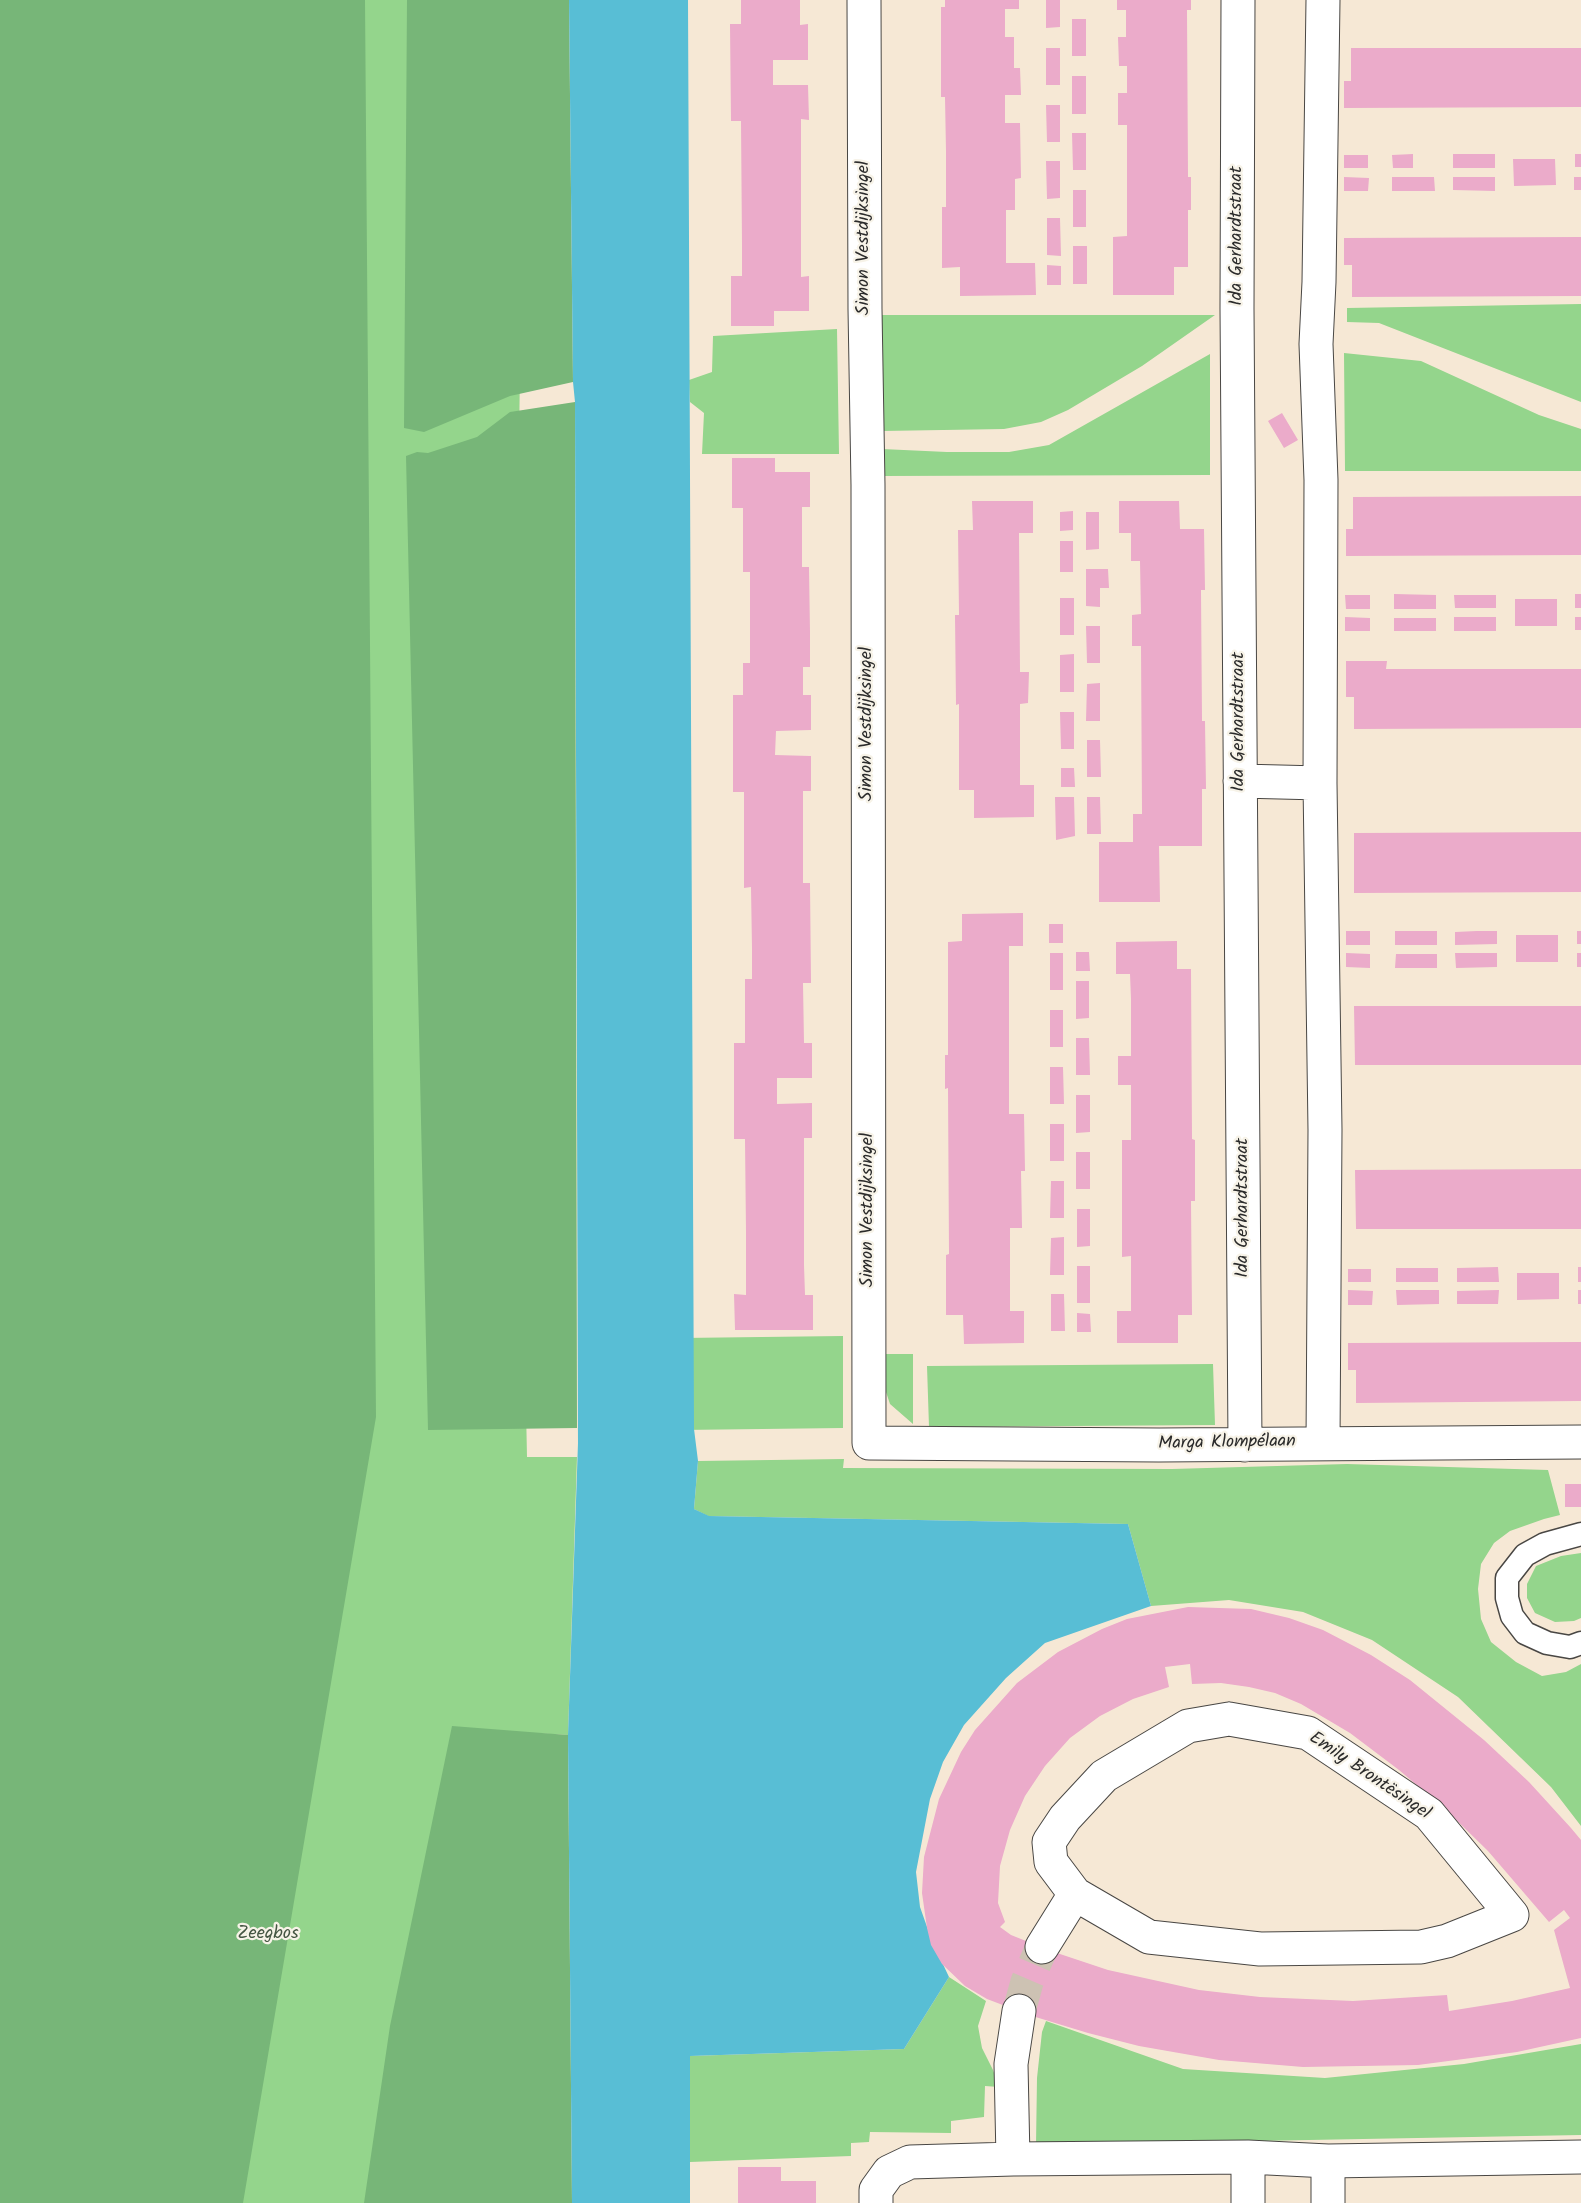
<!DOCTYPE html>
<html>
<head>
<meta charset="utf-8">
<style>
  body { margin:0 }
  canvas { display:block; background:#f6e8d5 }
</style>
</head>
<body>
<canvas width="1581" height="2203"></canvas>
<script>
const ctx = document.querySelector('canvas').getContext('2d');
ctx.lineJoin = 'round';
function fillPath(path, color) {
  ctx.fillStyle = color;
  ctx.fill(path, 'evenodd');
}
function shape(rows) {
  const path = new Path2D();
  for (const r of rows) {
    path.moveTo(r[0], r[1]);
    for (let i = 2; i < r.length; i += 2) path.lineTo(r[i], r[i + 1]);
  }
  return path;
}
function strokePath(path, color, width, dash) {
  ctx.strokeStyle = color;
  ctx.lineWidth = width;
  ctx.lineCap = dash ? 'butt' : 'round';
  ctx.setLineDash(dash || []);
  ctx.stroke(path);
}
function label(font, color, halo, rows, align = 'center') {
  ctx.font = font + ' Kalam,sans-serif';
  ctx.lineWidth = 4.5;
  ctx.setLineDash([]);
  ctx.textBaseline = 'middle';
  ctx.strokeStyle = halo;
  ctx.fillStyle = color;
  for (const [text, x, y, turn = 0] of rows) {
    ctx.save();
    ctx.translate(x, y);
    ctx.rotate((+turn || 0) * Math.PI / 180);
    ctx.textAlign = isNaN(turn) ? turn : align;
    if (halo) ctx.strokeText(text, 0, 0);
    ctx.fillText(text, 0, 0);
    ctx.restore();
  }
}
fillPath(shape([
  [0,0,525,0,514,811,527,1457,577,1457,568,1735,533,1733,542,2203,0,2203],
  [1581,304,1581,402,1379,323,1347,322,1347,308],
  [881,315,1215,315,1142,366,1068,410,1041,422,1004,429,882,431],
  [837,329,839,454,702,454,704,413,690,402,689,380,712,372,713,336],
  [1344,353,1421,361,1539,415,1581,429,1581,471,1345,471],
  [1210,354,1210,475,880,476,882,449,947,452,1009,452,1049,445],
  [843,1336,843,1428,681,1430,681,1338],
  [885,1354,913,1354,913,1424,890,1404,885,1389],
  [1213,1364,1215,1425,929,1427,927,1366],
  [844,1459,843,1468,1172,1469,1347,1464,1548,1470,1560,1515,1544,1519,1510,1531,1494,1543,1481,1564,1478,1589,1481,1619,1491,1642,1516,1662,1542,1676,1566,1672,1581,1664,1581,1826,1551,1787,1458,1697,1372,1640,1303,1612,1229,1600,1151,1606,1128,1524,708,1516,694,1509,698,1461],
  [1581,1553,1581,1618,1574,1621,1555,1622,1535,1613,1527,1598,1527,1584,1536,1566,1561,1556],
  [949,1977,986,2001,978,2026,982,2048,993,2070,999,2087,985,2086,984,2117,951,2121,951,2133,870,2132,869,2142,851,2143,851,2156,690,2162,690,2056,904,2049],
  [1046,2021,1183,2069,1325,2078,1464,2064,1581,2044,1581,2135,1036,2145,1037,2078,1042,2032]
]), '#94d58c');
fillPath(shape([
  [0,0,365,0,376,1417,243,2203,0,2203],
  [407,0,569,0,573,382,510,396,424,432,404,428],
  [575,402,577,1428,428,1430,406,456,417,452,428,453,477,437,510,412],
  [452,1726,568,1735,572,2203,364,2203,390,2026]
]), '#77b678');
fillPath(shape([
  [569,0,688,0,694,1429,698,1461,694,1509,709,1516,1128,1524,1151,1606,1045,1643,1006,1678,964,1725,943,1762,930,1799,916,1872,920,1907,932,1941,949,1977,904,2049,690,2056,690,2203,572,2203,568,1735,578,1443,575,402,573,382]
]), '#58bed5');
fillPath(shape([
  [741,0,800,0,800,25,808,24,808,60,773,60,773,85,808,85,809,120,801,119,801,277,809,276,809,311,774,311,774,326,731,326,731,276,742,276,742,246,741,121,731,121,730,24,741,24],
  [945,0,1019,0,1019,9,1005,9,1005,37,1014,37,1014,68,1020,68,1021,95,1005,95,1005,123,1020,123,1021,178,1015,179,1015,210,1006,210,1006,263,1035,263,1036,295,960,296,960,267,942,268,942,207,946,207,946,152,945,97,941,97,941,7,945,7],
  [1046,0,1060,0,1060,27,1046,28],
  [1117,0,1191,0,1191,10,1187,10,1188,177,1191,177,1191,210,1188,210,1188,267,1174,267,1174,295,1113,295,1113,237,1127,236,1127,125,1118,125,1118,93,1127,93,1127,66,1119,66,1118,37,1126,37,1126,10,1117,10],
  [1072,19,1086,19,1086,56,1072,56],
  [1046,48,1060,48,1060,85,1046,85],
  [1351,48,1581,48,1581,107,1344,108,1344,81,1351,81],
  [1072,76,1086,76,1086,114,1072,114],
  [1046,105,1060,105,1060,142,1047,142],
  [1072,133,1086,133,1086,170,1073,170],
  [1413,154,1413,168,1393,168,1392,155],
  [1453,154,1495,154,1495,168,1453,168],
  [1575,154,1581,154,1581,167,1575,167],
  [1344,155,1368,155,1368,168,1344,168],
  [1513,159,1555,159,1556,185,1514,186],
  [1046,161,1060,161,1060,198,1047,199],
  [1344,177,1369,178,1368,191,1344,191],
  [1392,177,1434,177,1435,191,1392,191],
  [1453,177,1495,177,1495,191,1453,190],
  [1574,177,1581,177,1581,190,1574,190],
  [1073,190,1086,190,1086,227,1073,227],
  [1047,218,1060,218,1061,256,1047,255],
  [1581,237,1581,296,1352,297,1352,265,1344,265,1344,238],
  [1073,246,1087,246,1087,284,1073,284],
  [1047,265,1061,266,1061,285,1047,285],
  [1282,413,1298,440,1284,448,1268,421],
  [732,458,775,458,775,472,810,472,810,507,802,507,802,567,809,567,810,633,810,667,803,667,803,695,811,695,811,730,776,731,775,755,811,756,811,791,803,791,803,883,810,883,811,983,803,983,804,1043,812,1043,812,1078,777,1078,777,1104,812,1103,812,1138,804,1138,804,1265,805,1295,813,1295,813,1330,735,1330,734,1294,746,1295,746,1233,745,1139,734,1139,734,1043,745,1043,745,979,752,979,752,949,751,887,744,888,744,792,733,792,733,695,743,695,743,663,750,663,750,572,743,572,743,508,732,508],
  [1581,496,1581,555,1346,556,1346,529,1353,529,1353,497],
  [972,501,1033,501,1033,533,1019,533,1020,672,1029,672,1028,703,1020,704,1020,785,1034,785,1034,817,974,818,974,790,959,790,959,704,956,705,955,615,959,615,958,530,973,530],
  [1119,501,1179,501,1180,529,1204,529,1205,590,1201,590,1202,721,1205,721,1206,789,1202,789,1202,846,1159,846,1160,902,1099,902,1099,842,1133,842,1133,814,1142,814,1141,646,1132,646,1132,615,1141,614,1140,561,1131,561,1131,533,1119,533],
  [1073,511,1073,530,1060,531,1060,512],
  [1086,512,1099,512,1099,549,1086,550],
  [1060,541,1073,541,1073,572,1060,572],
  [1086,569,1108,569,1109,588,1100,588,1100,607,1086,606],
  [1394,594,1436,595,1436,609,1394,609],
  [1575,594,1581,594,1581,608,1575,608],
  [1345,595,1370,595,1370,609,1346,609],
  [1454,595,1496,595,1496,608,1455,608],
  [1060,598,1074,598,1074,635,1060,635],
  [1515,599,1557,599,1557,626,1515,626],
  [1345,617,1370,618,1370,631,1345,631],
  [1454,617,1496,617,1496,631,1454,631],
  [1575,617,1581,617,1581,630,1575,630],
  [1394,618,1436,618,1436,631,1394,631],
  [1086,626,1100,626,1100,663,1087,663],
  [1074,654,1074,692,1060,692,1060,655],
  [1346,661,1387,661,1386,669,1581,669,1581,728,1354,729,1354,697,1346,697],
  [1100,683,1100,721,1086,721,1087,684],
  [1060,712,1074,712,1074,749,1061,749],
  [1087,740,1100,740,1101,777,1087,777],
  [1061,768,1074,768,1075,787,1061,787],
  [1055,797,1074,797,1075,836,1056,840],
  [1087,797,1100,797,1101,834,1087,834],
  [1581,832,1581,892,1354,893,1354,833],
  [1023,913,1023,946,1009,946,1009,1114,1024,1114,1025,1171,1021,1171,1022,1228,1010,1228,1010,1311,1024,1311,1024,1343,964,1344,963,1315,946,1315,946,1255,949,1254,948,1088,945,1089,945,1055,948,1055,948,942,962,941,962,914],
  [1049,924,1063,924,1063,943,1049,943],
  [1346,931,1370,931,1370,945,1346,945],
  [1395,931,1437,931,1437,945,1395,945],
  [1477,931,1497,931,1497,944,1455,945,1455,932],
  [1577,931,1581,931,1581,944,1577,944],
  [1516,935,1558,935,1558,962,1516,962],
  [1177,941,1177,969,1191,969,1192,1139,1195,1140,1195,1201,1191,1201,1192,1315,1178,1315,1178,1343,1117,1343,1117,1311,1131,1311,1131,1256,1122,1257,1122,1140,1131,1140,1131,1085,1118,1085,1118,1056,1131,1056,1131,999,1130,974,1116,974,1116,942],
  [1076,952,1089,952,1090,971,1076,971],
  [1050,953,1063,953,1063,990,1050,990],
  [1346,953,1370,954,1370,968,1346,967],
  [1455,953,1497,953,1497,967,1456,968],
  [1577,953,1581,953,1581,967,1577,967],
  [1396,954,1437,954,1437,968,1395,968],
  [1076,981,1089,981,1089,1018,1076,1019],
  [1354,1006,1581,1006,1581,1065,1355,1065],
  [1050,1010,1063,1010,1063,1047,1050,1047],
  [1076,1038,1089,1038,1090,1075,1076,1075],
  [1050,1067,1063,1067,1064,1104,1050,1104],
  [1076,1095,1090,1095,1090,1132,1076,1133],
  [1050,1124,1064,1124,1064,1161,1050,1161],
  [1076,1152,1090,1152,1090,1189,1076,1189],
  [1581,1169,1581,1229,1356,1229,1355,1170],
  [1051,1181,1064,1181,1064,1218,1050,1218],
  [1077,1209,1090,1209,1090,1246,1077,1247],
  [1064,1237,1064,1275,1050,1275,1051,1238],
  [1077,1266,1090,1266,1090,1303,1077,1303],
  [1498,1267,1499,1282,1457,1282,1457,1268],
  [1578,1267,1581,1267,1581,1282,1578,1282],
  [1396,1268,1438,1268,1438,1282,1396,1282],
  [1348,1269,1371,1269,1371,1282,1348,1282],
  [1517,1273,1559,1273,1559,1299,1517,1300],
  [1348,1290,1373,1291,1372,1305,1348,1305],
  [1396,1290,1439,1290,1439,1304,1397,1305],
  [1499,1290,1498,1304,1457,1304,1457,1291],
  [1578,1290,1581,1290,1581,1304,1578,1304],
  [1051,1294,1064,1294,1065,1331,1051,1331],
  [1077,1313,1090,1314,1091,1332,1077,1332],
  [1581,1342,1581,1401,1356,1403,1356,1370,1348,1370,1348,1343],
  [1565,1484,1581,1484,1581,1507,1565,1507],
  [1188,1607,1251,1609,1289,1618,1323,1630,1371,1655,1410,1680,1484,1740,1529,1782,1571,1828,1581,1840,1581,2038,1517,2052,1418,2065,1303,2067,1219,2060,1139,2046,1088,2033,1029,2015,987,1999,965,1986,942,1964,931,1945,927,1928,922,1893,924,1857,939,1799,961,1752,975,1730,1017,1683,1058,1652,1102,1629,1127,1619],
  [1190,1664,1192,1684,1221,1683,1249,1687,1275,1693,1301,1704,1350,1733,1399,1770,1445,1809,1488,1851,1549,1922,1564,1910,1570,1918,1554,1930,1570,1988,1512,2001,1449,2011,1447,1995,1353,2001,1260,1997,1199,1990,1108,1970,1051,1951,1011,1935,1000,1927,1005,1922,998,1903,1000,1866,1010,1830,1025,1796,1045,1766,1070,1738,1100,1716,1133,1699,1169,1687,1165,1667],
  [738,2167,781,2167,781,2181,816,2181,816,2203,738,2203]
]), '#ebabca');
strokePath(shape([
  [1019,2011,1027,1982,1042,1947]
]), '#cdc2b3', 33, [33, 16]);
const service = shape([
  [1581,1534,1545,1544,1525,1555,1507,1578,1507,1598,1512,1616,1525,1633,1547,1643,1570,1647,1581,1643]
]);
const minor = shape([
  [864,0,865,309,868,485,869,1443,1159,1445,1581,1442],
  [1238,0,1237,308,1245,1445],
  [1323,0,1319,282,1316,344,1321,480,1320,783,1325,1130,1323,1443],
  [1240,781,1320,783],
  [1229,1719,1308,1733,1429,1814,1512,1915,1447,1941,1421,1947,1260,1949,1149,1937,1075,1894,1051,1862,1049,1842,1065,1818,1104,1776,1188,1726,1229,1719],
  [1042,1947,1075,1894],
  [1248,2157,1248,2203],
  [1013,2159,1011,2064,1019,2011],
  [876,2203,876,2190,889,2172,910,2162,1013,2159,1248,2157,1328,2161,1581,2157],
  [1328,2203,1328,2161]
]);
strokePath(service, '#494744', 25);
strokePath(minor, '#494744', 35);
strokePath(service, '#fff', 22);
strokePath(minor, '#fff', 33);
label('18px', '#2b2b2b', '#f7f3e8', [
  ["Ida Gerhardtstraat",1238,236,-90],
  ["Simon Vestdijksingel",865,238,-90],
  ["Ida Gerhardtstraat",1240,722,-90],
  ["Simon Vestdijksingel",868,724,-90],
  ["Ida Gerhardtstraat",1244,1208,-90],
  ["Simon Vestdijksingel",869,1210,-90],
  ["Marga Klompélaan",1227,1444,-1],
  ["Emily Brontësingel",1369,1777,34]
]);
label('18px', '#455643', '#f7f3e8', [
  ["Zeegbos",268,1935]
]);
</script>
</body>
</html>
